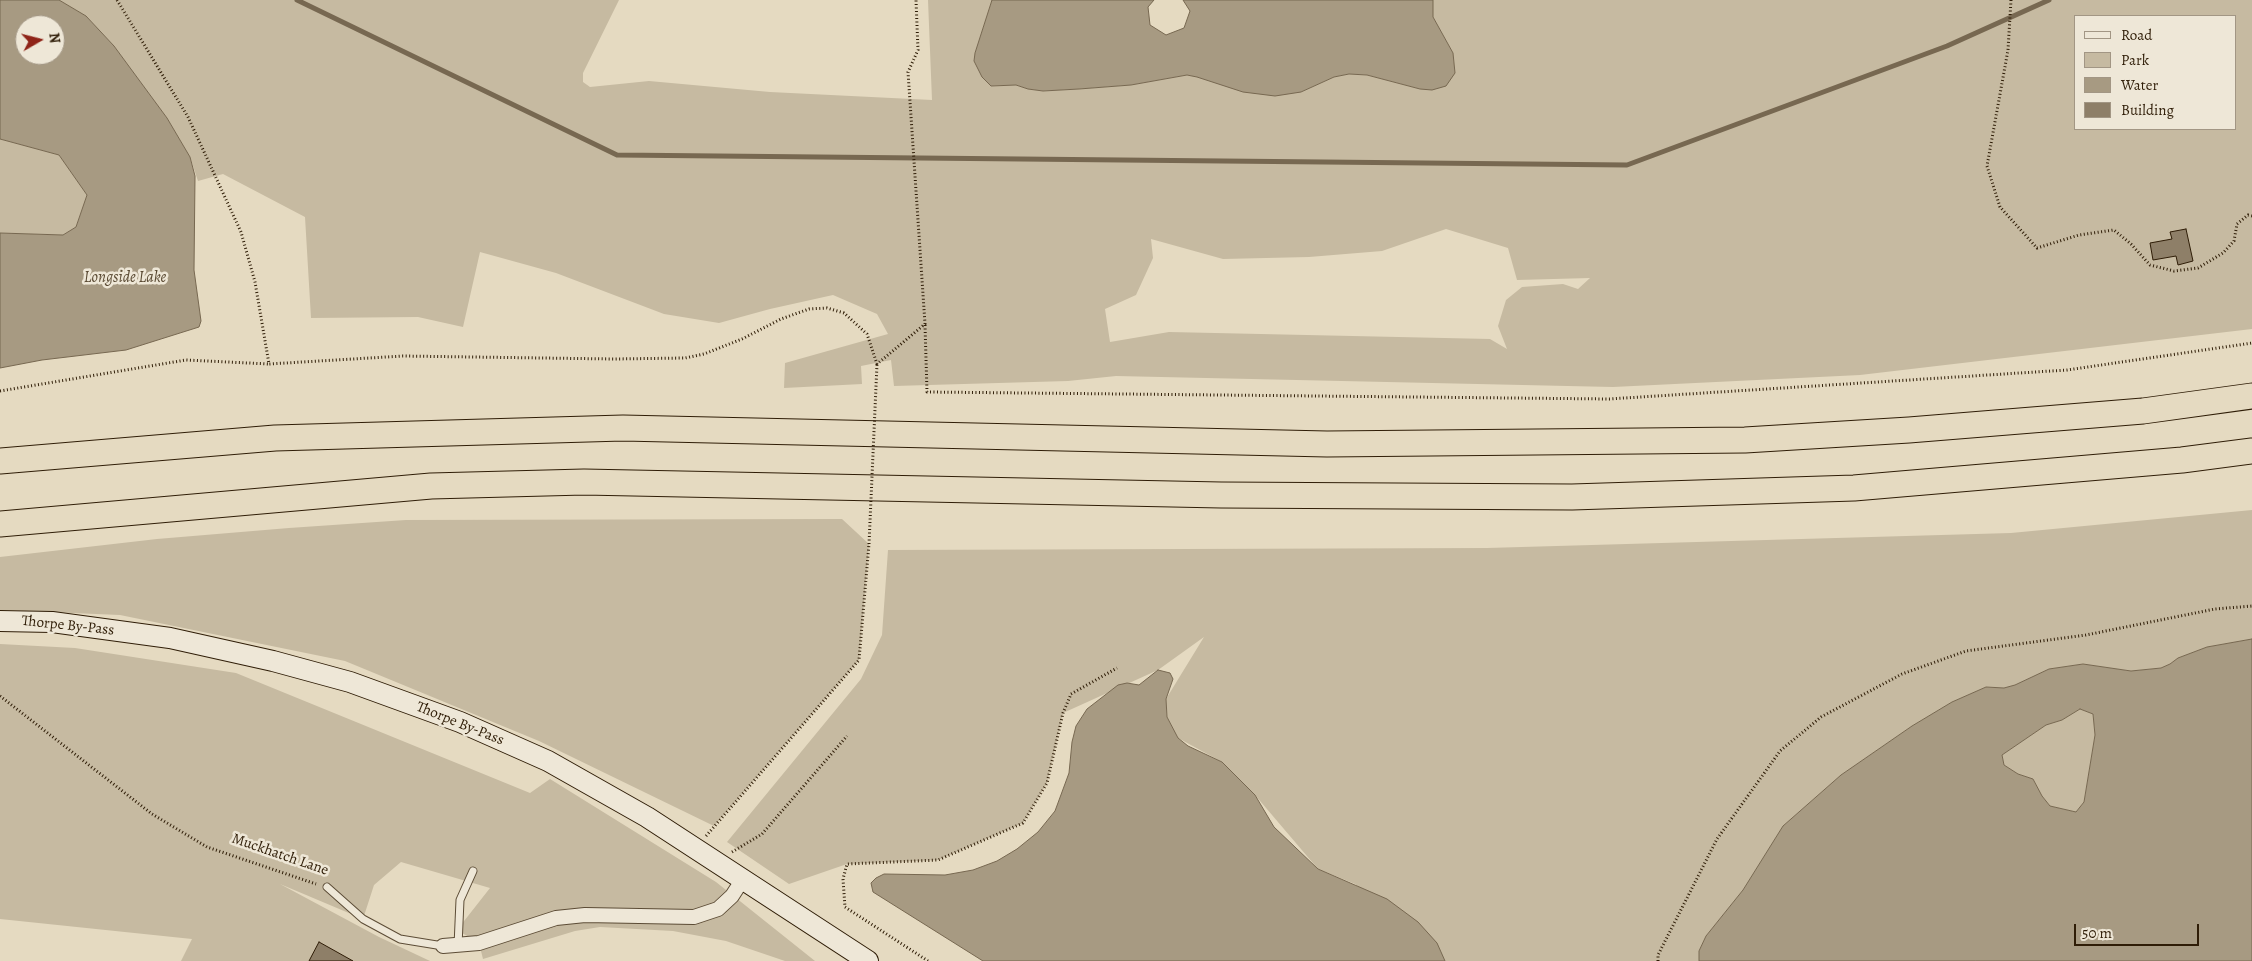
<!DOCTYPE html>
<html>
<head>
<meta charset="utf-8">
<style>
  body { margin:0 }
  #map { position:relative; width:2252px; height:961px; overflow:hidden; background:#e5dac1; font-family:Alegreya,serif }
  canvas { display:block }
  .legend { position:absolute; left:2074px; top:15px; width:162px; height:115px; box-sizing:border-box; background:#eee7d7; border:1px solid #a29684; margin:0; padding:6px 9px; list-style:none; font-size:15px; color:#2f1d07 }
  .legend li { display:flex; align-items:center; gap:10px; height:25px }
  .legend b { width:25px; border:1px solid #a29684 }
  .north { position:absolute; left:15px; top:15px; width:50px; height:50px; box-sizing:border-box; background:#eee7d7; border:1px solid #a29684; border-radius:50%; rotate:82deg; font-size:14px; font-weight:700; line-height:20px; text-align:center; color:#2f1d07 }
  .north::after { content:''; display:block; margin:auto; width:18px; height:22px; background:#8f2418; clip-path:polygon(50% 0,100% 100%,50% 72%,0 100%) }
  .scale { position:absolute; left:2074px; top:924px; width:125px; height:22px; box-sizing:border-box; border:2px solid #2f1d07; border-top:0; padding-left:6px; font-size:15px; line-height:18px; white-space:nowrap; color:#2f1d07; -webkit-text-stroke:4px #eee7d7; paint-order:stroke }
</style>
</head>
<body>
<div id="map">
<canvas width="2252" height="961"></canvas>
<ul class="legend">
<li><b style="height:6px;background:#eee7d7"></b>Road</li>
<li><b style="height:14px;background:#c6baa1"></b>Park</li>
<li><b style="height:14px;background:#a79a82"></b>Water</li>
<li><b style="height:14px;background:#8e7f68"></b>Building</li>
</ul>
<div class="north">N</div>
<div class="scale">50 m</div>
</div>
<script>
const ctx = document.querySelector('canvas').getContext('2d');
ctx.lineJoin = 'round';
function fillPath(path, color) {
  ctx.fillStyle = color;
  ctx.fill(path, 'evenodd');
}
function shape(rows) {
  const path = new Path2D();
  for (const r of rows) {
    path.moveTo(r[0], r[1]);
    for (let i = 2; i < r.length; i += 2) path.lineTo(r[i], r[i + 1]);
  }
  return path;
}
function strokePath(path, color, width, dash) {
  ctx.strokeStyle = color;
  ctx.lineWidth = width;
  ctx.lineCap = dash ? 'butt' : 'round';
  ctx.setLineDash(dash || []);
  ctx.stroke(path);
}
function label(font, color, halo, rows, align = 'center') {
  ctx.font = font + ' Alegreya,serif';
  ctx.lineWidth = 5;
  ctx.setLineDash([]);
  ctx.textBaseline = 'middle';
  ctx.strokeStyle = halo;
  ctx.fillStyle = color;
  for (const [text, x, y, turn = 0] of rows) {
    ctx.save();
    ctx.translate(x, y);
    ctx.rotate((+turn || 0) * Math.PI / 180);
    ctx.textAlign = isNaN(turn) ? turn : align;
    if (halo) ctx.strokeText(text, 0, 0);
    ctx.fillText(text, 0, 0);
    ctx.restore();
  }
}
fillPath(shape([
  [59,0,619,0,583,73,583,82,590,87,649,81,770,92,932,100,928,0,992,0,975,53,974,61,991,86,1016,85,1028,89,1043,91,1079,89,1131,85,1187,75,1301,92,1334,77,1349,74,1367,75,1420,89,1455,73,1453,53,1433,17,1433,0,2252,0,2252,329,1860,375,1613,387,1116,376,1068,381,894,386,891,360,861,366,862,384,784,388,785,363,888,334,877,314,833,295,770,309,719,323,664,314,556,273,480,252,463,327,418,317,311,318,305,217,223,174,198,181,190,157,167,118,114,46,86,16],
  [2076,16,2236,16,2236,129,2076,129],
  [1446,229,1508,248,1517,280,1590,278,1578,289,1563,284,1522,287,1506,300,1498,326,1507,349,1490,339,1169,332,1110,342,1105,309,1136,295,1153,258,1151,239,1223,259,1309,257,1382,251],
  [0,139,59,155,87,195,76,227,63,235,0,233],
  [2252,510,2252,639,2207,647,2178,658,2170,664,2161,668,2131,671,2083,664,2049,669,2015,685,2005,688,1986,687,1952,702,1912,726,1841,775,1783,826,1743,890,1706,936,1699,951,1699,961,1444,961,1355,884,1318,869,1255,795,1222,762,1178,738,1167,717,1166,699,1204,637,1158,670,1063,713,1047,783,1023,823,938,860,847,864,789,884,727,842,861,679,882,635,888,550,1487,548,2011,533],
  [842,519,869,544,859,660,714,826,539,741,345,661,120,615,0,610,0,557,157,539,289,528,406,520],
  [0,644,75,648,236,673,530,793,550,779,716,882,815,961,785,961,726,941,673,931,600,927,575,931,483,959,479,943,457,930,490,888,401,862,374,885,363,919,280,884,379,937,430,961,181,961,192,939,0,919],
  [2080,709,2093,714,2095,735,2084,802,2076,812,2050,806,2042,796,2033,779,2018,774,2004,765,2002,755,2046,725,2062,720]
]), '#c6baa1');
const water = shape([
  [0,0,59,0,86,16,114,46,167,118,190,157,195,176,194,270,201,321,199,327,126,350,42,360,0,368,0,233,63,235,76,227,87,195,59,155,0,139,0,0],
  [25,25,55,25,55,55,25,55,25,25],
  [992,0,1154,0,1148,7,1150,25,1166,35,1184,28,1190,11,1183,0,1433,0,1433,17,1453,53,1455,73,1446,86,1432,90,1420,89,1367,75,1349,74,1334,77,1301,92,1275,96,1243,92,1197,77,1187,75,1131,85,1079,89,1043,91,1028,89,1016,85,991,86,982,77,974,61,975,53,992,0],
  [2252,639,2252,961,1699,961,1699,951,1706,936,1743,890,1783,826,1841,775,1912,726,1952,702,1986,687,2004,688,2015,685,2049,669,2083,664,2131,671,2161,668,2170,664,2178,658,2207,647,2252,639],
  [2080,709,2093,714,2095,735,2084,802,2076,812,2050,806,2042,796,2033,779,2018,774,2004,765,2002,755,2046,725,2062,720,2080,709],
  [1158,670,1170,673,1173,679,1166,699,1167,717,1178,738,1188,746,1222,762,1255,795,1274,827,1318,869,1387,899,1418,922,1437,943,1445,961,983,961,873,892,871,883,876,878,884,874,945,875,973,870,997,861,1017,849,1038,832,1055,811,1069,773,1072,742,1076,726,1087,709,1118,685,1127,683,1139,685,1158,670]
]);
fillPath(water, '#a79a82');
strokePath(water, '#776851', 1);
strokePath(shape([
  [297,0,617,155,1627,165,1947,46,2049,0]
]), '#776851', 5);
const building = shape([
  [2186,229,2193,261,2178,265,2176,256,2153,260,2150,243,2172,239,2170,232,2186,229],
  [319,942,353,961,309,961,319,942]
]);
fillPath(building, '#8e7f68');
strokePath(building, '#2f1d07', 1);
const lane = shape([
  [327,887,363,919,400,939,443,946],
  [458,946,460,900,473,871]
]);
const street = shape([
  [443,946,479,943,556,918,585,915,694,917,718,909,732,896,743,879]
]);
const secondary = shape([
  [0,621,52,622,170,638,273,661,350,682,460,722,548,761,647,817,868,961]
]);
const highway = shape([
  [0,461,275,438,623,428,1327,444,1745,440,1909,430,2143,411,2252,396],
  [0,524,431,486,584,482,1221,495,1572,497,1854,488,2182,460,2252,451]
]);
strokePath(lane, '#5c4c36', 9);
strokePath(street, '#5c4c36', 16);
strokePath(secondary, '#2f1d07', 22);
strokePath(highway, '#2f1d07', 27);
strokePath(shape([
  [117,0,188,117,241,232,255,282,269,364,403,356,614,359,685,358,704,354,742,339,781,319,809,309,827,308,844,313,867,334,877,364,925,324,908,72,918,50,916,0],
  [2011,0,2008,50,1987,166,2000,207,2037,248,2079,235,2114,230,2131,244,2150,265,2174,271,2198,268,2223,253,2234,241,2237,224,2248,215,2252,216],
  [925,325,927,392,1609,399,2067,370,2252,343],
  [0,391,186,360,269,364],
  [0,696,152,814,207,847,316,884],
  [706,836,859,660,869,544],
  [732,852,762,834,847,736],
  [928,961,845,907,843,879,847,864,938,860,1023,823,1047,783,1063,713,1071,694,1117,668],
  [1658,961,1658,955,1717,839,1780,751,1821,717,1902,674,1966,651,2086,635,2215,609,2252,606]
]), '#2f1d07', 3, [1, 2.5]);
strokePath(lane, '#eee7d7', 7);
strokePath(street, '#eee7d7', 14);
strokePath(secondary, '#eee7d7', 20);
strokePath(highway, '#e5dac1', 25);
strokePath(shape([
  [869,544,877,364]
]), '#2f1d07', 3, [1, 2.5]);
label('15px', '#2f1d07', '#eee7d7', [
  ["Thorpe By-Pass",68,626,6],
  ["Thorpe By-Pass",460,724,22],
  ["Muckhatch Lane",280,855,19]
]);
label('italic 16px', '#594932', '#eee7d7', [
  ["Longside Lake",125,278]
]);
</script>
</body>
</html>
